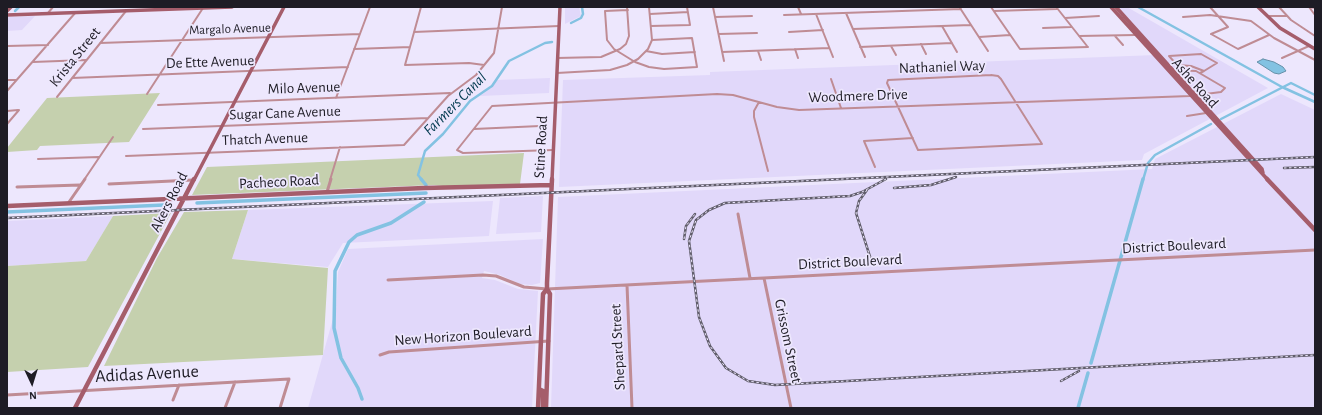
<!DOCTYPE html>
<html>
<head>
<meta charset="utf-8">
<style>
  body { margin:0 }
  #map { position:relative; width:1322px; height:415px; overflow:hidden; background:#ede7fd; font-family:"Alegreya Sans",sans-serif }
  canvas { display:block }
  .frame { position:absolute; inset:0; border:8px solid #1e1c25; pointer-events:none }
  .north { position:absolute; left:12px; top:363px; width:40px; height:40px; -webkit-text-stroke:3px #ede7fd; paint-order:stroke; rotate:176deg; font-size:11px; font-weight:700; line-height:16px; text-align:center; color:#1e1c25 }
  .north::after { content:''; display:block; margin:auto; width:14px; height:18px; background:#1e1c25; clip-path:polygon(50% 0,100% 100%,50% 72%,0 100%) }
</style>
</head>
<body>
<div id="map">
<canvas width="1322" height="415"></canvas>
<div class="frame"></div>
<div class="north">N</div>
</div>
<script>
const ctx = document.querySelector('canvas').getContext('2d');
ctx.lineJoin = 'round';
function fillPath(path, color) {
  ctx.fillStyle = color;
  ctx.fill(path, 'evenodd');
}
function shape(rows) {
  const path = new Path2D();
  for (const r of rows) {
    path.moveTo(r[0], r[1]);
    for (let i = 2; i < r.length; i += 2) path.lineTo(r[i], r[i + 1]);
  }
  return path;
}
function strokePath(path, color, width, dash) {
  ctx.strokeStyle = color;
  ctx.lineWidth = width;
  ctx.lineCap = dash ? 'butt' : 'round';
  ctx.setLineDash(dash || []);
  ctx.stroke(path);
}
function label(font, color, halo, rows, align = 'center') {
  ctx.font = font + ' "Alegreya Sans",sans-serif';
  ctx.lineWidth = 3.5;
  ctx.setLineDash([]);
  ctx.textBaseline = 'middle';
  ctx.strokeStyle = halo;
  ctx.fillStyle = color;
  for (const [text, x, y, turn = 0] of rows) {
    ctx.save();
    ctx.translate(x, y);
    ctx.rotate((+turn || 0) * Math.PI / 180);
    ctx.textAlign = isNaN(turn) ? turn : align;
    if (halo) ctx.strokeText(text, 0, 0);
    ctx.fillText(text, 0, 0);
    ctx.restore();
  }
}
fillPath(shape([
  [565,7,579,7,581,16,565,24],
  [1118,7,1127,7,1268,88,1144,154,1142,160,559,187,563,80,710,75,710,72,1156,55],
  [35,16,22,30,7,31,7,17],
  [550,78,549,93,480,96,491,88,496,80],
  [1281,94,1315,110,1315,408,551,408,558,197,1152,169,1155,159],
  [543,196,541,232,496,234,500,198],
  [493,201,489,236,343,243,328,267,232,259,248,210],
  [113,216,86,261,7,266,7,221],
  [543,239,540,283,532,285,520,284,500,275,484,271,482,278,495,280,518,289,538,291,532,408,308,408,336,308,338,272,348,249]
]), '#e1d8fa');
fillPath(shape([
  [160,93,129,142,40,146,37,150,7,152,7,148,47,98],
  [524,153,520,184,452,187,434,185,192,195,207,167],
  [248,210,232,259,328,268,323,355,104,366,157,258,184,212],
  [171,213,88,367,7,372,7,266,86,261,113,216]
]), '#c5d0ae');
const water = shape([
  [1263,59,1274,62,1283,67,1286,71,1279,74,1274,73,1257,62,1263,59]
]);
fillPath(water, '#83c2e2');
strokePath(water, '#6590a9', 1);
strokePath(shape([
  [1138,7,1282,87,1315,102],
  [15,11,19,7],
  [571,23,581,18,583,14,582,7],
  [1221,119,1291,83,1315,95],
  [422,180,418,175,425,151,443,134,470,101,492,86,509,61,545,43,552,42],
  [1143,180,1148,163,1155,155,1211,124]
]), '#83c2e2', 2.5);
strokePath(shape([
  [421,179,426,185],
  [197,203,426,193],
  [7,212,164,205],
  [1091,363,1143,179],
  [362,399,358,388,341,358,334,328,335,271,349,242,357,235,391,223,424,202],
  [1078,408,1088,373]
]), '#83c2e2', 3.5);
strokePath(shape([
  [421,7,405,65,469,63,484,65],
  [713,7,724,61],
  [798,7,801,14],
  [991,7,1020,49,1088,47],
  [1210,7,1228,27,1211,34],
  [1279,7,1291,20,1315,36],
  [1309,7,1315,15],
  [1309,7,1315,8],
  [960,8,988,51],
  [1057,8,1087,46],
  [628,10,605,11,607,40,614,49,635,62,649,67,664,69,697,67,692,38,652,40],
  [994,11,1057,9],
  [48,13,53,7],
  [846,13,865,57],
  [650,14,688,12],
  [816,14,833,57],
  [784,15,961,9],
  [1268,16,1287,16],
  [715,17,752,16],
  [1183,17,1210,15,1251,21,1274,38,1315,60],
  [1065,18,1099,16],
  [651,26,690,25,687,7],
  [942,26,957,52],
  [1043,28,1071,27],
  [853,29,971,25],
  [414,32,559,26],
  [789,32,823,30],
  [719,34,757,33],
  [1211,34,1238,49,1269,35],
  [1079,36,1135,35],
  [1115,36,1123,45],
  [979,37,1010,35],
  [100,43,360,34],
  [921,44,926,54],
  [7,46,48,45],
  [891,46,896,55],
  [860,47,952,43],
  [354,49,410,47],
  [795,49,798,58],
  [646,51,662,54,695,52],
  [758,51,761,60],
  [722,52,829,48],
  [1201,54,1217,63,1204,71,1191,66,1177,65,1169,56,1201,54],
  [557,58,601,57,620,49,626,44,629,36,627,7],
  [1282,58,1309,46],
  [33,62,86,60],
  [557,73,610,70,627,65,638,59,648,49,652,40,649,7],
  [1200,73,1204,71],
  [991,75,998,76,1001,79,1042,144,918,150,887,83,888,80,991,75],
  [72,78,348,67],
  [831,79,841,108],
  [7,80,16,80],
  [7,91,76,12],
  [147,94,203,8],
  [57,97,126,11],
  [336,98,370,7],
  [759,102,754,111,754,117,768,171],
  [158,105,450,93],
  [7,111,18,110],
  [1187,116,1206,113],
  [7,124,19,110],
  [143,129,428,118],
  [474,129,540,126],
  [553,150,463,153,457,150,492,106,717,94,733,95,777,107,799,110,1190,96,1221,92,1225,88,1196,71,1173,70],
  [126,156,404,145,448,96,476,75,494,53,502,7],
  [38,159,99,157],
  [875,167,864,141,913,138],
  [84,180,113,137],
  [330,180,340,147]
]), '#bf8c94', 2);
strokePath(shape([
  [109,184,193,180],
  [17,187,80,185],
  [327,192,331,179],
  [69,202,85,179],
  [738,214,750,278],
  [764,278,791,408],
  [388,280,483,275,496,276,524,287,547,289,1315,250],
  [627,285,632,408],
  [380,355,389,352,549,341],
  [7,395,289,379,280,408],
  [173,400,179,385],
  [225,408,235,382]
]), '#bf8c94', 3);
strokePath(shape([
  [1111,7,1268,180],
  [1116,7,1262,169,1263,173],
  [1258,7,1280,28,1315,49],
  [7,11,11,7],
  [7,15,232,7],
  [194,180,284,7],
  [552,180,560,7]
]), '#a55d6b', 3.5);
strokePath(shape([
  [1267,179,1315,230],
  [7,206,424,188,551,185],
  [539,389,543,391,543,408],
  [75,408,194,179],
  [538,408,543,294,547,289],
  [546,408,550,294,547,289,547,283,552,179]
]), '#a55d6b', 4.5);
const rail = shape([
  [1284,168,1315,167],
  [886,179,862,192,850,196,725,203,709,210,696,220,689,241,699,317,710,346,726,368,748,381,775,385,1315,355],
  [894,188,931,185,956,177],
  [867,190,859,201,856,213,872,263],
  [7,218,1315,157],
  [684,239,686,226,695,214],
  [1061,381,1079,371]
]);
strokePath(rail, '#605d6a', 2.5);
strokePath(rail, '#ede7fd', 1, [2.5]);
label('13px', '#1e1c25', '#ede7fd', [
  ["Margalo Avenue",230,29,-2]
]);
label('15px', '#1e1c25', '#ede7fd', [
  ["Krista Street",75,57,-51],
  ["De Ette Avenue",210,62,-2],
  ["Nathaniel Way",942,67,-2],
  ["Ashe Road",1195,83,48],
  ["Milo Avenue",304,88,-2],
  ["Woodmere Drive",858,96,-2],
  ["Sugar Cane Avenue",285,113,-2],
  ["Thatch Avenue",265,139,-2],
  ["Stine Road",541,147,-87],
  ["Pacheco Road",279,182,-3],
  ["Akers Road",169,202,-63],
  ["District Boulevard",1174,246,-3],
  ["District Boulevard",850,262,-3],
  ["New Horizon Boulevard",463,336,-4],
  ["Grissom Street",788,341,78],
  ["Shepard Street",618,347,-93]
]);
label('italic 16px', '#01394f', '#ede7fd', [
  ["Farmers Canal",455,104,-45]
]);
label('18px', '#1e1c25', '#ede7fd', [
  ["Adidas Avenue",147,374,-3]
]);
</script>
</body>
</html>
